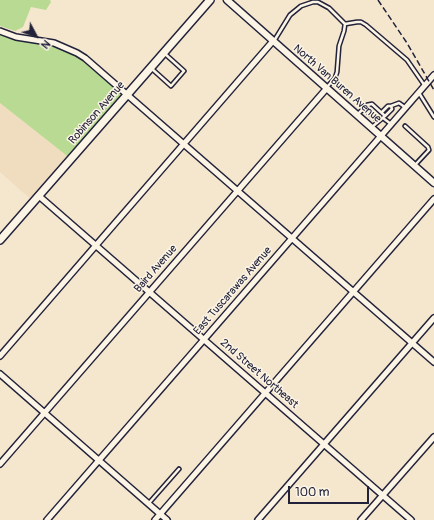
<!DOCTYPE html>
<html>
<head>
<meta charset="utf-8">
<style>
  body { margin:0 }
  #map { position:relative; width:434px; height:520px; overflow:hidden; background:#f5e6ce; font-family:Pangolin,sans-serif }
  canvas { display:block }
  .north { position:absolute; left:16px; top:16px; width:40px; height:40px; -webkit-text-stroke:3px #fcf5e5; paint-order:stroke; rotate:131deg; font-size:11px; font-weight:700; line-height:16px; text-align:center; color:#22223b }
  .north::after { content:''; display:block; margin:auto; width:14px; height:18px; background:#22223b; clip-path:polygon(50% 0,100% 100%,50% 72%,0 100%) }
  .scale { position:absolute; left:288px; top:486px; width:81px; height:18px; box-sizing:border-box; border:2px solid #22223b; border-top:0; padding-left:5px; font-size:12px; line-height:14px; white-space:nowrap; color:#22223b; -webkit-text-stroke:3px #fcf5e5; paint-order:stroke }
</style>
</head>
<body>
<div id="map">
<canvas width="434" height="520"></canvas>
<div class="north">N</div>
<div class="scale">100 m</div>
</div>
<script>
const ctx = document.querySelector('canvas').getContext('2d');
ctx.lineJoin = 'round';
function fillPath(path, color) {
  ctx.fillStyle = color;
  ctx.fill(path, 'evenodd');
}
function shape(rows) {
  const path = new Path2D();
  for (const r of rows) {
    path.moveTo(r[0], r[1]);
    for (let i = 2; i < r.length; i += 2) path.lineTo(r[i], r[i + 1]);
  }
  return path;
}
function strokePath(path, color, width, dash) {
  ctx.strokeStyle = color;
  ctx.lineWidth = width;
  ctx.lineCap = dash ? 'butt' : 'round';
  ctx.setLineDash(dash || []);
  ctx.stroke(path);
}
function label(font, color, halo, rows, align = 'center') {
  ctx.font = font + ' Pangolin,sans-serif';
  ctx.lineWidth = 3;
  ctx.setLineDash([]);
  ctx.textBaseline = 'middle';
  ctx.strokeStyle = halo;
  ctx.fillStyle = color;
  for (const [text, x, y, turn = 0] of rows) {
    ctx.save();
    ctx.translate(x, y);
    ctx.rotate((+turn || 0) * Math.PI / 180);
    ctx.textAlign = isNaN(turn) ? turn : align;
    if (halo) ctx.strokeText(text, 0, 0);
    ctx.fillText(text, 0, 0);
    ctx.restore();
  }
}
fillPath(shape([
  [0,103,71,159,34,202,0,172]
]), '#f0dcbe');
fillPath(shape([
  [0,0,50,0,51,2,46,10,31,7,23,27,15,31,0,26],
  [0,33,40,40,77,53,128,94,71,159,0,103]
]), '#b8da93');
const service = shape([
  [345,24,357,22,361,22,366,25,407,60,425,86],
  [274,41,290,15,301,6,313,2,318,2,329,8,345,24,344,31,339,46,337,72,335,78,327,87],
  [151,68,171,86,184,71,164,53],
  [419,93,434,117],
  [363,108,378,121],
  [382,112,388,106,391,106],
  [358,114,367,105,372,104,385,116,392,109,391,106,399,103,406,108],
  [383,118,391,124],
  [405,126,428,147,429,150,415,165],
  [372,127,385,116],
  [149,503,179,469]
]);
const minor = shape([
  [0,31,16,37,54,43,77,53,85,58,434,362],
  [39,196,411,520],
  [0,356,273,41],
  [0,374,167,520],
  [0,464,327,88],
  [47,520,434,75],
  [155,520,434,199],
  [258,520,434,318],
  [361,520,434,437]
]);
const tertiary = shape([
  [227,0,434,183]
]);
const secondary = shape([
  [0,240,210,0]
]);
strokePath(service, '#22223b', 5.5);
strokePath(minor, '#22223b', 8);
strokePath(tertiary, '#22223b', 9);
strokePath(secondary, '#22223b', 10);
strokePath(service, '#fcf5e5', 2.5);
strokePath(minor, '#fcf5e5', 5);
strokePath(tertiary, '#fcf5e5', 6);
strokePath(secondary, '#fcf5e5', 7);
strokePath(shape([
  [378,0,407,43,434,90]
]), '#22223b', 1.5, [6, 3]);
label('11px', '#22223b', '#fcf5e5', [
  ["North Van Buren Avenue",337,84,41],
  ["Robinson Avenue",97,113,-49],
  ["Baird Avenue",156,269,-49],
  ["East Tuscarawas Avenue",233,291,-49],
  ["2nd Street Northeast",259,374,41]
]);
</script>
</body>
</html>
